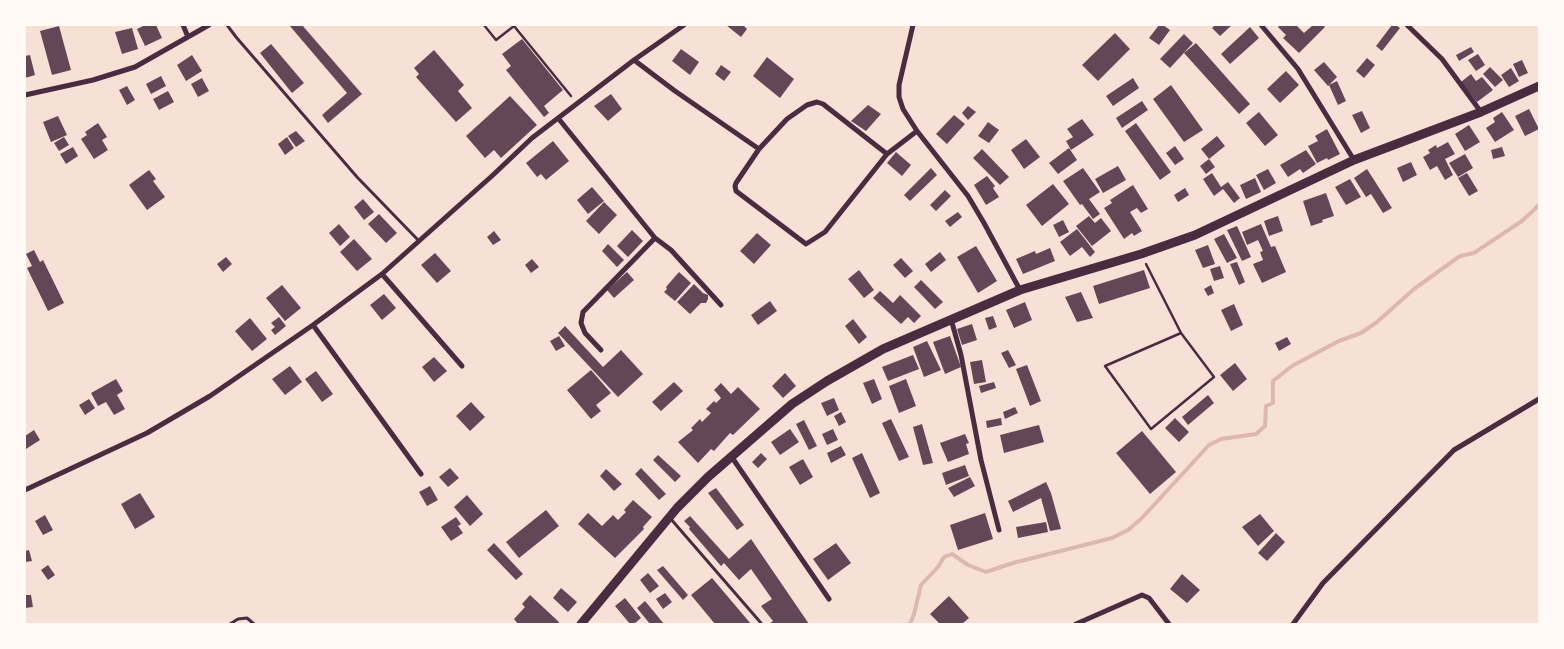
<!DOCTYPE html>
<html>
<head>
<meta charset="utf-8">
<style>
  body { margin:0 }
  #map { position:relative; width:1564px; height:649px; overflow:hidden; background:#f7e1d7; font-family:"DejaVu Sans",sans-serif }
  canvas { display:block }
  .frame { position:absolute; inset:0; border:26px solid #fffaf5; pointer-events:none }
</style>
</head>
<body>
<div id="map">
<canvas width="1564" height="649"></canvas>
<div class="frame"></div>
</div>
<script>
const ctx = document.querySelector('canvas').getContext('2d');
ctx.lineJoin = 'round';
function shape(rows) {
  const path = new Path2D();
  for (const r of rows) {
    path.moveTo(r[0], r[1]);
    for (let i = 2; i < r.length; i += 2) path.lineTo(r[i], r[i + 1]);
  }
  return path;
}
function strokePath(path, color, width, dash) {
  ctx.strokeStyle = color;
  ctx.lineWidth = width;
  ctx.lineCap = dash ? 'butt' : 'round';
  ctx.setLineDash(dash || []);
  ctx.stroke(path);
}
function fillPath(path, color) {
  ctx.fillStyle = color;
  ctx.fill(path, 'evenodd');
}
strokePath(shape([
  [910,624,914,614,921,585,938,567,944,557,952,554,968,565,986,572,1013,563,1112,538,1128,530,1142,518,1209,445,1221,439,1256,434,1265,426,1266,406,1273,403,1273,381,1292,366,1339,341,1361,333,1377,322,1414,289,1460,256,1474,253,1522,221,1539,205]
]), '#dcb8b0', 4);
fillPath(shape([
  [145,25,156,25,162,38,145,46,137,29],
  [289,25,302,25,362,94,328,123,322,115,347,93],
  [726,25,743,25,747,29,741,37],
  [1159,25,1163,25,1170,30,1159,45,1149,38],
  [1215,25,1232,25,1220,36,1212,28],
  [1280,25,1296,25,1304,33,1313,25,1323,25,1325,27,1299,53,1283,38,1286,35,1278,27],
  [1392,25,1396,25,1400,28,1382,51,1376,46],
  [59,26,71,70,52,75,40,31],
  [1250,27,1259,38,1230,64,1221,54],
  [132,28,138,49,122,54,115,32],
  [1115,33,1130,49,1098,81,1082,65],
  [1184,34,1193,43,1170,68,1160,59],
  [522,39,563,90,544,106,549,113,544,117,506,70,511,66,502,54],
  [1196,43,1250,104,1239,114,1184,53],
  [271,44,304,83,292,93,260,53],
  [1471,47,1474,52,1459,61,1456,55],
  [681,49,699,62,690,75,672,61],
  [434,50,464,85,458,91,472,108,456,122,416,77,419,74,414,68],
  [1478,54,1485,65,1476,71,1468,60],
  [30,55,35,75,25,78,25,56],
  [192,55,202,71,186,81,177,65],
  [767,57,794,79,780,98,753,76],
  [1367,58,1375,65,1364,78,1356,71],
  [1522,60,1528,73,1519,77,1513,64],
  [1324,62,1337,77,1328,86,1314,70],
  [721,65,731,72,724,81,715,74],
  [1490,67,1503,80,1495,87,1483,74],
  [1511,68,1519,81,1509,87,1501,75],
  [1286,71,1299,85,1280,103,1267,89],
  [1471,74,1476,81,1482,77,1493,90,1477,102,1461,82],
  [161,76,166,86,151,94,146,84],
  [202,78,209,91,198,97,191,84],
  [1133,78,1139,88,1113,106,1106,96],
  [1337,81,1346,101,1338,105,1329,85],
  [1171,85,1203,130,1184,142,1153,99],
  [127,86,135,100,127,105,119,90],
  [168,91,174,102,159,110,153,99],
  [611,94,622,109,608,121,594,106],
  [510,96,537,125,501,158,494,150,485,158,466,136],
  [1142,101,1148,110,1122,128,1116,118],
  [868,105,881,114,866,131,851,121],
  [968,106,976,112,968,120,962,113],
  [1529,109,1539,129,1525,136,1515,116],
  [1362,111,1370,128,1361,133,1352,115],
  [1259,112,1278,135,1265,146,1246,123],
  [1502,112,1514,130,1495,142,1486,128,1495,122,1493,118],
  [954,115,965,124,947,144,936,134],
  [58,116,67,135,51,142,43,122],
  [1082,119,1094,135,1071,150,1066,141,1073,137,1067,129],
  [988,122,999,130,989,143,978,136],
  [98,123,107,137,102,140,108,150,94,159,81,139,87,135,85,132],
  [1136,123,1171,172,1160,180,1125,131],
  [1469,125,1480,142,1465,151,1455,134],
  [1327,129,1340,154,1328,160,1327,158,1317,163,1308,146,1318,141,1315,136],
  [296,131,305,141,296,147,288,136],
  [1217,136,1225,146,1209,159,1201,149],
  [64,137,69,145,59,151,54,143],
  [287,137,294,148,285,155,278,144],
  [1026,139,1040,157,1024,169,1011,150],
  [553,141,569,161,546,180,541,174,537,177,526,163],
  [1448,142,1455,154,1445,159,1453,175,1445,180,1437,166,1430,170,1423,157,1430,153,1428,150,1436,145,1437,148],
  [1175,146,1184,159,1175,165,1166,153],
  [73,147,78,156,66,164,60,154],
  [1502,147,1505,156,1493,159,1491,150],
  [1069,148,1077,160,1058,174,1049,163],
  [982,149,1009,177,1000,185,973,158],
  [1306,150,1316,164,1303,173,1300,169,1288,177,1280,165],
  [896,152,911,165,902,176,887,163],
  [1465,154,1473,168,1458,177,1449,163],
  [1209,159,1215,167,1206,174,1200,166],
  [1411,162,1417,175,1403,182,1397,168],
  [1118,166,1126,180,1103,193,1095,179],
  [931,168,937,175,910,201,904,195],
  [1083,168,1100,192,1089,199,1100,214,1093,219,1082,204,1080,205,1063,181],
  [1268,169,1276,183,1264,190,1256,175],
  [1367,169,1392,208,1383,213,1371,194,1366,197,1354,178],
  [149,170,156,179,153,181,165,197,147,210,129,185],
  [1212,173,1221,187,1228,182,1240,198,1234,203,1223,189,1214,196,1203,179],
  [1467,173,1478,191,1469,196,1458,178],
  [987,176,995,186,993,188,999,197,986,205,974,185],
  [1255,178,1261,192,1246,199,1240,185],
  [1350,179,1361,197,1346,205,1335,187],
  [1053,184,1069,204,1042,226,1026,205],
  [1133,185,1148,209,1141,213,1137,208,1130,212,1142,231,1134,236,1132,233,1124,239,1104,208,1112,203,1110,200],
  [592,187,604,201,588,214,577,200],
  [1185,188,1189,195,1178,202,1174,195],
  [945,190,951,196,936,211,930,205],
  [1326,193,1334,216,1322,220,1323,222,1311,226,1303,201],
  [363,199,374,212,364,220,354,207],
  [604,202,617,215,599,234,586,221],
  [958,212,962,217,950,227,945,221],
  [379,214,397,233,386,243,368,224],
  [1089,216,1095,223,1101,218,1111,231,1092,246,1076,226],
  [1278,216,1283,231,1269,236,1264,221],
  [1063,220,1069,232,1059,237,1053,225],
  [339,224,350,237,340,246,329,233],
  [1261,224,1271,247,1275,246,1286,272,1262,283,1253,264,1263,260,1260,252,1263,251,1258,240,1247,245,1242,232],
  [1237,226,1251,257,1242,261,1227,230],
  [1077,229,1095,252,1090,257,1082,247,1070,256,1060,242],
  [632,230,643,241,628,257,617,246],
  [494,231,501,240,493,245,487,237],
  [757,233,771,245,754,264,740,251],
  [1224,234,1237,258,1227,263,1214,239],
  [354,239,372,259,357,271,340,252],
  [608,244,624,260,617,267,602,251],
  [1208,245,1215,264,1203,268,1195,250],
  [976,246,997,281,978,293,957,257],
  [1050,248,1055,261,1023,274,1016,259,1035,251,1036,254],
  [34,250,40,262,43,260,64,303,48,311,27,268,32,266,26,254],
  [940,252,946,260,931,272,925,264],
  [435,253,451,271,437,283,421,265],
  [226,257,232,264,223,272,217,264],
  [901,258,913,271,905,278,893,265],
  [532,259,539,267,531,273,525,265],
  [1237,262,1245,282,1239,285,1230,264],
  [1220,266,1224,278,1214,281,1210,269],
  [859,270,874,290,864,298,848,279],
  [1144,270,1150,288,1099,304,1093,286],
  [627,272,634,280,614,298,607,290],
  [679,272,691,283,675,301,664,292,667,289,666,287],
  [921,280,943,302,935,309,914,287],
  [694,284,703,293,708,295,708,299,706,303,701,303,690,314,677,302],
  [282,285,301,308,285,321,266,298],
  [1211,285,1214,293,1208,296,1204,289],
  [880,291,893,303,900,295,921,316,914,323,908,317,901,324,873,298],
  [1081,292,1093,318,1077,322,1065,297],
  [384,294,396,308,382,320,370,305],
  [770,301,777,311,758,325,751,315],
  [1025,302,1032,320,1014,328,1006,310],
  [1234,304,1243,325,1231,331,1221,310],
  [993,316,997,327,989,330,985,318],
  [279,317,286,326,275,335,271,330,275,327,271,323],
  [250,318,267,339,252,351,235,331],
  [853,319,867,337,859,344,845,326],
  [972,324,977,340,962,345,957,329],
  [565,326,603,367,621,350,643,374,618,397,558,333],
  [559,336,565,346,556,351,550,341],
  [950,336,961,367,945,374,933,342],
  [1287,337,1291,344,1279,351,1275,343],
  [927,341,941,370,924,377,913,347],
  [1008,350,1016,365,1009,368,1001,353],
  [913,355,919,369,888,381,882,367],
  [434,357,447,371,434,382,422,367],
  [982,360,986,382,974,384,970,362],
  [1235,363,1247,379,1233,391,1220,375],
  [1027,365,1041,401,1030,406,1016,369],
  [290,366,302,382,285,395,272,379],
  [591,370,611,393,596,405,601,411,591,419,567,390],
  [316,371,333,394,322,402,305,379],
  [785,373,796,386,783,398,772,386],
  [116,379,123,391,117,395,125,409,114,415,106,402,98,406,91,393],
  [874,379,882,399,872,404,863,383],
  [906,379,916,406,899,413,889,386],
  [674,382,683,391,661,411,652,402],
  [994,382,996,388,981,393,979,386],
  [721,383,731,394,738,387,760,409,733,435,730,433,714,451,711,449,698,463,678,442,693,430,691,428,700,419,702,422,711,413,706,409,714,401,716,403,721,398,714,390],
  [1208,395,1214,403,1188,425,1182,417],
  [834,398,839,410,827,416,821,403],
  [89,399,95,408,85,415,79,405],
  [471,402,485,417,470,431,456,416],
  [1015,407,1018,413,1005,419,1003,412],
  [841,412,846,422,839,426,834,416],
  [1001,418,1002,425,987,428,986,421],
  [1175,418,1189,432,1179,442,1165,428],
  [891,419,909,457,899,461,882,423],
  [804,420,817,446,809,450,796,424],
  [922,424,933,463,923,465,913,427],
  [1039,425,1044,442,1004,453,1000,435],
  [790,429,799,442,780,455,771,442],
  [833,429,838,440,827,445,822,434],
  [34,430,40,440,26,449,25,436],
  [1142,431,1176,472,1150,494,1116,453],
  [965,434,969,443,966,444,969,454,948,462,940,443],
  [841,446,846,455,831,463,827,453],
  [761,453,767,459,758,468,752,462],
  [862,453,880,493,870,498,852,458],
  [658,455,681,476,675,482,653,460],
  [803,459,813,477,800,485,789,467],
  [965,465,969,476,946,485,942,473],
  [450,468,459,478,448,487,439,477],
  [641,468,666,494,659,500,635,474],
  [606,469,622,484,614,491,600,476],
  [970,477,975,486,954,497,948,488],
  [1046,482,1051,493,1061,529,1050,531,1041,498,1013,512,1008,501],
  [430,486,438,500,427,506,419,492],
  [716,488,744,525,737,530,708,493],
  [140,493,155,517,135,529,121,504],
  [467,495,483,514,470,526,454,507],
  [633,500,652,517,643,527,644,529,615,558,578,524,588,513,602,526,613,515,618,520,626,512,624,510],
  [546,510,559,526,519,558,506,542],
  [985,513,993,539,958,550,950,525],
  [1260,514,1274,531,1258,546,1242,527],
  [45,515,53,530,43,535,35,521],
  [690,516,729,559,751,539,809,624,769,624,773,621,761,606,772,599,751,569,739,580,724,563,721,566,689,529,690,527,684,521],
  [456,517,461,524,458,526,463,533,451,541,441,527],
  [1046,522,1048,532,1018,538,1016,527],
  [1276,533,1285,542,1267,561,1258,553],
  [494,543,523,574,516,580,487,550],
  [836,543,851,563,828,580,813,559],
  [29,550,32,561,25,562,25,551],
  [48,565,55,575,48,580,41,570],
  [663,566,688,595,683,600,657,570],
  [648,573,659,586,650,593,640,580],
  [1182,574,1200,590,1187,603,1170,589],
  [712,578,751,624,715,624,691,595],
  [561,588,577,602,568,612,553,598],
  [665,593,672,602,663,609,656,599],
  [25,595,31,595,33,607,25,608],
  [530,595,559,622,558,624,518,624,514,619,525,607,522,604],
  [949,596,969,618,962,624,940,624,930,614],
  [625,598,641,618,634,624,630,624,615,606],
  [645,601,655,613,664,624,650,624,637,608]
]), '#644757');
strokePath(shape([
  [484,25,496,40,514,26,571,96],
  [1146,264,1181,333,1214,377,1151,429,1105,366,1181,333]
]), '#4a2c40', 2.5);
strokePath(shape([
  [227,25,236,37,357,177,419,241],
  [670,518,761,623],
  [230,624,238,619,247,618,254,624]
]), '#4a2c40', 3);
strokePath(shape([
  [183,25,188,37],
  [913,25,899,85,899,97,903,109,917,131,968,196,984,223,1020,290],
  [1261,25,1298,69,1354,160],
  [1407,25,1442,59,1481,112],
  [634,60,675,91,759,149,787,119,807,105,817,102,823,104,887,154,917,131],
  [25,95,93,80,135,67,209,25],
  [558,118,655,238,583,312,581,323,585,333,601,350],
  [759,149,736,183,735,186,736,191,806,244,825,232,887,154],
  [655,238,671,250,721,305],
  [382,274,462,366],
  [951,319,961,355,981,460,999,530],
  [313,325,421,474],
  [731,456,829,599],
  [25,490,147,433,210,396,313,325,382,274,493,175,532,138,634,60,684,25],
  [1076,624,1142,595,1149,598,1169,624],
  [1293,624,1323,583,1454,450,1539,399]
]), '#4a2c40', 5);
strokePath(shape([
  [581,624,677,508,708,477,792,404,827,381,883,349,1020,290,1141,254,1195,235,1354,160,1481,112,1539,86]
]), '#4a2c40', 9);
</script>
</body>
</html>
